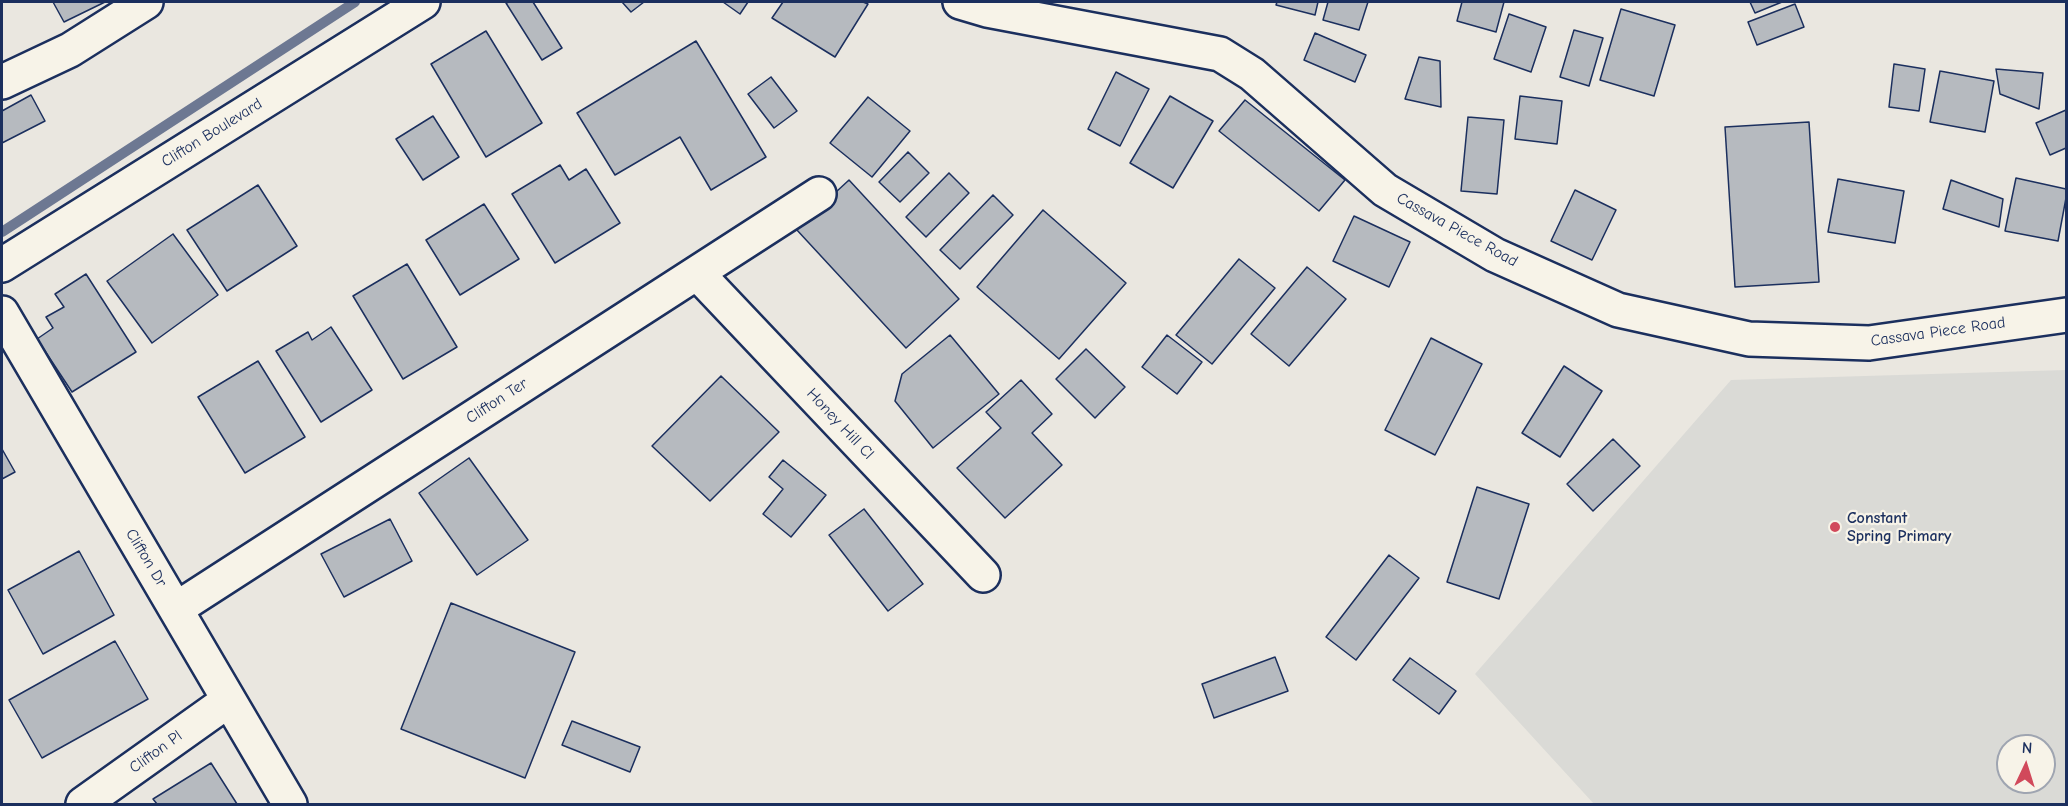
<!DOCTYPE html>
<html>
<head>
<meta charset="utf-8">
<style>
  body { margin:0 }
  #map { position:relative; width:2068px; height:806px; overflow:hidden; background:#eae7e0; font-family:"Comic Neue",sans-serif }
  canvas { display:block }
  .frame { position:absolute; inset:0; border:3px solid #1b2f5e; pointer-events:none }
  .north { position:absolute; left:1996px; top:734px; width:60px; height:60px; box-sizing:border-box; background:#f7f3e8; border:2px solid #9fa5b1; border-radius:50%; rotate:4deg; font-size:16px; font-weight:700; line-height:24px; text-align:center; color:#1b2f5e }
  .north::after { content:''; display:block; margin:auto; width:21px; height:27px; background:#d1495b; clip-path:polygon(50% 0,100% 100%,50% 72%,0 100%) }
</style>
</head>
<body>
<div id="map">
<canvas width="2068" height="806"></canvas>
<div class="frame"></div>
<div class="north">N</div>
</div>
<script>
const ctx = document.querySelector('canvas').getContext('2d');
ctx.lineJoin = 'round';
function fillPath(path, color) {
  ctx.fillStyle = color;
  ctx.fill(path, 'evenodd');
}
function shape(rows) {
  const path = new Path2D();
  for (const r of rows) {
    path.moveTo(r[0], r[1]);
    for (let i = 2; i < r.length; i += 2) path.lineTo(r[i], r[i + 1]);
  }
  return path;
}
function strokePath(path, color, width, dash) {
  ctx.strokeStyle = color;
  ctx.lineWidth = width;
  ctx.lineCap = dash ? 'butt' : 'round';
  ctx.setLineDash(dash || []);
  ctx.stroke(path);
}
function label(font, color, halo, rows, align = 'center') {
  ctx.font = font + ' "Comic Neue",sans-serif';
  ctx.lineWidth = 4.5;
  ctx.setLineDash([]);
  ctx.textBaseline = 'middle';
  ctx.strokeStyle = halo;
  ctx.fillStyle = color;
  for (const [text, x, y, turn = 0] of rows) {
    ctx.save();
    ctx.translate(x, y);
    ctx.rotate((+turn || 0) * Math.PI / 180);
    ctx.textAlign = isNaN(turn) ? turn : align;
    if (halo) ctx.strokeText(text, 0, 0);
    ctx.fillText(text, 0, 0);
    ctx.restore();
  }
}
fillPath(shape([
  [2066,370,2066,804,1594,804,1475,674,1731,380],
  [2008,746,2044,746,2044,782,2008,782]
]), '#dadad6');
strokePath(shape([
  [2,232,355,2]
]), '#6d7892', 10);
const building = shape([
  [53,2,105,2,64,22,53,2],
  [509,2,533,2,562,48,542,60,506,3,509,2],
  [622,2,644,2,631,12,622,2],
  [723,2,748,2,740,14,723,2],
  [783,2,863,2,868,4,835,57,772,18,783,2],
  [1277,2,1318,2,1315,15,1276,5,1277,2],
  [1328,2,1368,2,1359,30,1323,20,1328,2],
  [1462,2,1504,2,1496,32,1457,21,1462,2],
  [1750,2,1782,2,1755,13,1750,2],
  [1795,4,1804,27,1757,45,1748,22,1795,4],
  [1621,9,1675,25,1654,96,1600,80,1621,9],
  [1509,14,1546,27,1531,72,1494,59,1509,14],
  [1574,30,1603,38,1589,86,1560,77,1574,30],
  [486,31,542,123,486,157,431,64,486,31],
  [1315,33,1366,55,1355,82,1304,60,1315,33],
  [696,41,766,157,711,190,680,137,615,175,577,113,696,41],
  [1419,57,1440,61,1441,107,1405,99,1419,57],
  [1894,64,1925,69,1919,111,1889,107,1894,64],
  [1996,69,2043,73,2039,109,2000,94,1996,69],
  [1940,71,1994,81,1985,132,1930,122,1940,71],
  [1116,72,1149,89,1120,146,1088,129,1116,72],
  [771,77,797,111,774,128,748,94,771,77],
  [31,95,45,121,2,143,2,111,31,95],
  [1170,96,1213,121,1173,188,1130,163,1170,96],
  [1520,96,1562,101,1557,144,1515,139,1520,96],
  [868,97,910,131,872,177,830,143,868,97],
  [1245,100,1345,180,1319,211,1219,131,1245,100],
  [2066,110,2066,148,2050,155,2036,123,2066,110],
  [433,116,459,157,423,180,396,139,433,116],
  [1468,117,1504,120,1497,194,1461,191,1468,117],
  [1809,122,1819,282,1735,287,1725,127,1809,122],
  [908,152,929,173,900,202,879,182,908,152],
  [560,165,569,180,586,169,620,223,555,263,512,194,560,165],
  [949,173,969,193,926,237,906,217,949,173],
  [2016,178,2066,189,2066,198,2058,241,2005,231,2016,178],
  [1838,179,1904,191,1895,243,1828,232,1838,179],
  [849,180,959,299,906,348,796,229,849,180],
  [1951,180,2003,199,1999,227,1943,209,1951,180],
  [258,185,297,246,227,291,187,230,258,185],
  [1575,190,1616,210,1592,260,1551,241,1575,190],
  [993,195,1013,215,960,269,940,250,993,195],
  [484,204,519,259,460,295,426,240,484,204],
  [1043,210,1126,283,1059,359,977,287,1043,210],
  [1354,216,1410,242,1389,287,1333,261,1354,216],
  [173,234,218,295,152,343,107,281,173,234],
  [1239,259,1275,288,1212,364,1176,335,1239,259],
  [407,264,457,347,403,379,353,296,407,264],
  [1307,267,1346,299,1289,366,1251,334,1307,267],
  [86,274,136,352,72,392,37,339,53,328,46,317,64,307,55,294,86,274],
  [331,327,372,390,321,422,276,351,308,332,312,340,331,327],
  [950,335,999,394,933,448,895,401,902,374,950,335],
  [1167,335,1202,362,1177,394,1142,367,1167,335],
  [1431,338,1482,364,1435,455,1385,430,1431,338],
  [1086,349,1125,387,1095,418,1056,379,1086,349],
  [258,361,305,437,245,473,198,397,258,361],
  [1564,366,1602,391,1560,457,1522,433,1564,366],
  [721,376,779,432,710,501,652,446,721,376],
  [1021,380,1052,414,1032,433,1062,465,1005,518,957,468,1001,428,986,412,1021,380],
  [1613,439,1640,466,1593,511,1567,484,1613,439],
  [2,449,15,472,2,479,2,449],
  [469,458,528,540,477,575,419,493,469,458],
  [783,460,826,495,791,537,763,514,783,489,769,477,783,460],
  [1477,487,1529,504,1499,599,1447,582,1477,487],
  [864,509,923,584,888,611,829,535,864,509],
  [390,519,412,561,344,597,321,554,390,519],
  [79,551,114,615,43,654,8,590,79,551],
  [1389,555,1419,578,1356,660,1326,637,1389,555],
  [451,603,575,652,525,778,401,729,451,603],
  [115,641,148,699,42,758,9,700,115,641],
  [1275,657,1288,691,1214,718,1202,684,1275,657],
  [1410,658,1456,691,1439,714,1393,680,1410,658],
  [572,721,640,747,630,772,562,745,572,721],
  [211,763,237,804,157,804,153,799,211,763]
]);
fillPath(building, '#b6babf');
strokePath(building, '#1b2f5e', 1.5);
const minor = shape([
  [960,2,987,10,1220,54,1252,74,1385,190,1495,255,1618,310,1749,339,1869,343,2066,315],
  [2,82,70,50,146,2],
  [2,265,423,2],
  [697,273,983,575],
  [2,313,290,804],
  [176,609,819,194],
  [83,804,229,700]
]);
strokePath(minor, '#1b2f5e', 38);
strokePath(minor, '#f7f3e8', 33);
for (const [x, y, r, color] of [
  [1835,527,6,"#d1495b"]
]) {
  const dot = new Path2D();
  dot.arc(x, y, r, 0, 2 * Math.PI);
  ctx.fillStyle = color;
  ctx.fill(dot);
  strokePath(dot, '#f7f3e8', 2);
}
label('16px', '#1b2f5e', '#f7f3e8', [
  ["Clifton Boulevard",212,133,-32],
  ["Cassava Piece Road",1457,230,29],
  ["Cassava Piece Road",1938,332,-8],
  ["Clifton Ter",497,401,-33],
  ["Honey Hill Cl",840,424,47],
  ["Clifton Dr",146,558,59],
  ["Clifton Pl",156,752,-36]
]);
label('bold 16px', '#1b2f5e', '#f7f3e8', [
  ["Constant",1847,518],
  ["Spring Primary",1847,536]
], 'left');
</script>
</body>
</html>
